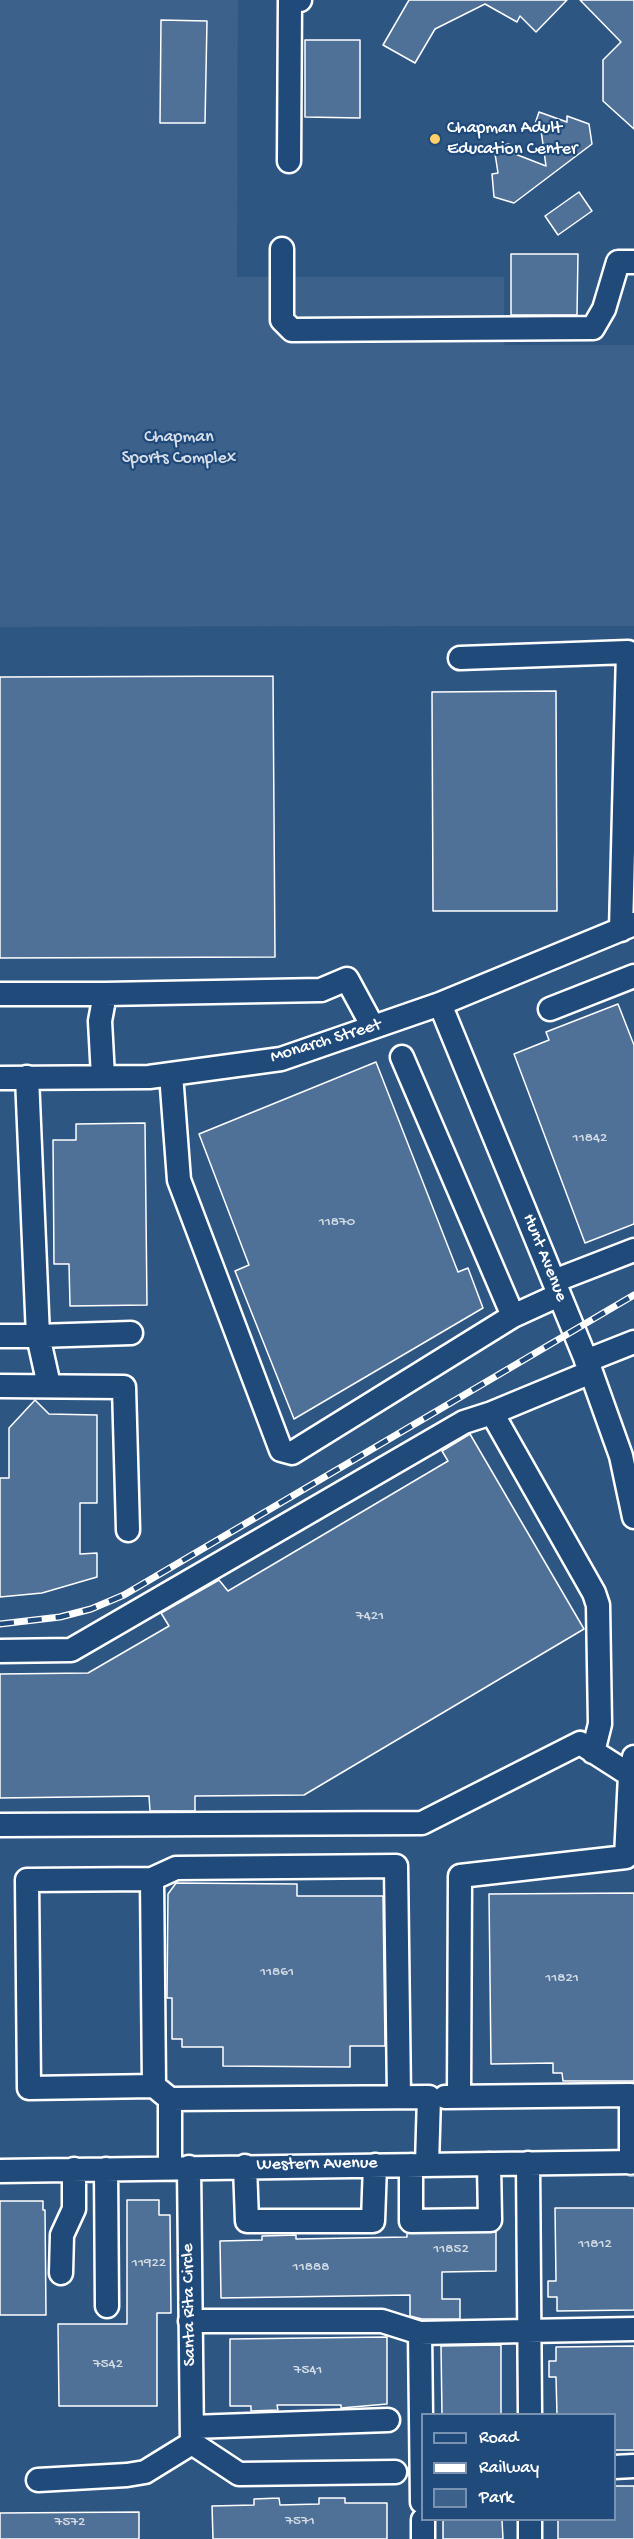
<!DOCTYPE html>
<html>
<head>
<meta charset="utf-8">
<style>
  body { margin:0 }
  #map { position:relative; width:634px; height:2539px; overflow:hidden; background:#1f4a7a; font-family:"Gochi Hand",sans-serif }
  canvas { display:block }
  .legend { position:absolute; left:421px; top:2413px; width:195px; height:108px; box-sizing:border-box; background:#1f4a7a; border:2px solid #7992af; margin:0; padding:8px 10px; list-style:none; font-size:18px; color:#fff }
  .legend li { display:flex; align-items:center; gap:12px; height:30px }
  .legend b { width:30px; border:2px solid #7992af }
</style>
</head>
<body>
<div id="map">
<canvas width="634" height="2539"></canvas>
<ul class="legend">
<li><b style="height:8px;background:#1f4a7a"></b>Road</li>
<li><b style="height:8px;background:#fff"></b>Railway</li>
<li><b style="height:16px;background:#3c618b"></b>Park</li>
</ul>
</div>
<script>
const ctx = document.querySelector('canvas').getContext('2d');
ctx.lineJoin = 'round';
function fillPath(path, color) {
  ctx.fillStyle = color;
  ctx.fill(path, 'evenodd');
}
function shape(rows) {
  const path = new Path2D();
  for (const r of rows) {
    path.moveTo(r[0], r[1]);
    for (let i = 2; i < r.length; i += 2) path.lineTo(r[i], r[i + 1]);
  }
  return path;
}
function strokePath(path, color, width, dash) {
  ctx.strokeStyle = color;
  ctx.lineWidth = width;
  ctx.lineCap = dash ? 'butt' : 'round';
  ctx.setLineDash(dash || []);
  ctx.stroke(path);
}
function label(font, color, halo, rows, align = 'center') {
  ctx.font = font + ' "Gochi Hand",sans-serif';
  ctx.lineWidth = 4.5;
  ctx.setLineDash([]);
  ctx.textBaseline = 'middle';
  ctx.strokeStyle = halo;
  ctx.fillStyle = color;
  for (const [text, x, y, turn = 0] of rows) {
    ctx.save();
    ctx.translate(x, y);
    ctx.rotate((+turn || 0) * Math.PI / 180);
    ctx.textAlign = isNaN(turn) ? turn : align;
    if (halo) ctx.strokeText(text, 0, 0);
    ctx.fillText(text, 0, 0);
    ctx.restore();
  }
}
fillPath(shape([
  [238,0,634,0,634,345,503,346,504,278,236,277],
  [634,626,634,2539,0,2539,0,627],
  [422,2414,614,2414,614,2520,422,2520]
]), '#2e5683');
fillPath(shape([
  [0,0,238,0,237,277,504,277,504,345,634,345,634,626,0,627]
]), '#3c618b');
const building = shape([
  [409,0,567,0,536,32,520,16,517,22,485,4,435,29,415,63,383,45,409,0],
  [580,0,634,0,634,129,603,101,603,60,621,42,580,0],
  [161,20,207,21,205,123,160,123,161,20],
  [305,40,360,40,360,118,305,117,305,40],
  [539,112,567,122,567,116,589,124,592,144,514,203,494,197,492,174,498,173,494,147,509,144,510,152,546,166,541,130,534,127,539,112],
  [579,192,592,211,558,235,545,216,579,192],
  [511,254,578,254,577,315,511,315,511,254],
  [273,676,275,957,0,958,0,677,273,676],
  [556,691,557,911,433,911,432,692,556,691],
  [618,1004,634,1045,634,1224,585,1243,514,1054,549,1040,546,1032,618,1004],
  [376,1062,458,1272,468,1268,483,1308,294,1419,235,1271,249,1265,199,1134,376,1062],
  [145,1123,147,1305,70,1306,69,1264,54,1264,53,1140,76,1140,76,1124,145,1123],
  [35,1400,49,1414,97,1415,97,1503,80,1503,80,1554,97,1553,97,1577,42,1593,0,1597,0,1478,9,1478,9,1428,35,1400],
  [470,1434,584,1629,304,1795,195,1796,195,1811,150,1811,149,1796,0,1798,0,1674,88,1673,169,1626,161,1613,219,1580,228,1591,448,1461,442,1451,470,1434],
  [176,1883,297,1884,297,1896,383,1896,385,2046,350,2046,350,2067,223,2066,223,2047,182,2047,182,2039,172,2039,172,1998,167,1998,168,1894,176,1883],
  [634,1893,634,2081,563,2081,562,2073,553,2073,553,2063,491,2064,489,1894,634,1893],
  [127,2200,159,2200,159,2215,170,2215,171,2313,157,2313,157,2406,59,2406,58,2324,127,2324,127,2200],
  [0,2201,43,2201,43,2210,45,2210,46,2315,0,2315,0,2201],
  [555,2208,634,2208,634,2310,557,2311,557,2297,548,2297,548,2281,556,2281,555,2208],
  [496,2232,496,2271,442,2272,442,2299,460,2299,460,2319,422,2319,410,2316,410,2295,221,2298,220,2241,262,2240,262,2236,296,2235,296,2239,407,2237,407,2233,496,2232],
  [387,2337,387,2404,341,2408,341,2405,277,2405,278,2410,251,2411,251,2406,230,2406,230,2339,387,2337],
  [501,2345,501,2415,442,2415,441,2346,501,2345],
  [634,2346,634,2450,615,2450,615,2415,557,2415,556,2377,549,2377,549,2361,556,2361,556,2347,634,2346],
  [615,2486,634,2486,634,2539,558,2539,558,2520,615,2520,615,2486],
  [279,2498,280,2505,319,2504,319,2498,345,2498,345,2503,387,2503,387,2539,213,2539,212,2506,254,2505,254,2499,279,2498],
  [139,2512,139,2539,0,2539,0,2513,139,2512],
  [443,2520,502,2520,503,2539,443,2539,443,2520]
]);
fillPath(building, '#507197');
strokePath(building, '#fff', 1.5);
const minor = shape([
  [289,161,290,0,300,0],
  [282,249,282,320,292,330,593,328,604,309,618,262,634,262],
  [460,658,628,652,621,930],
  [0,994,105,994],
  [440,1004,591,1372,621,1456,634,1517],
  [550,1009,634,976],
  [402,1057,513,1316],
  [171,1074,179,1180,281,1450,292,1453,513,1316,559,1295],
  [27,1077,38,1336,131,1333],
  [103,1077,100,1021,105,994,321,990,347,979,373,1027],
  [0,1078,149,1077,281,1059,440,1004,634,924],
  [554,1281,634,1250],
  [0,1336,38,1336,49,1385],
  [586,1361,634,1342],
  [591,1372,492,1413,594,1593,598,1605,600,1724,593,1752],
  [0,1386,124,1387,128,1530],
  [0,1651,71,1650,464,1422,492,1413],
  [0,1825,422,1823,580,1743,630,1775,634,1775],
  [152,1879,154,2086],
  [459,2096,460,1876,626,1857,630,1775,634,1757],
  [445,2097,631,2095,631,2163],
  [170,2099,154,2086,29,2088,27,1880,152,1879,176,1868,396,1866,399,2097],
  [528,2163,530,2414],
  [411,2165,411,2221,490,2220,489,2164],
  [245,2166,247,2221,373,2221,375,2165],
  [170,2167,170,2099,429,2097,427,2164],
  [189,2167,192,2443],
  [106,2169,107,2306],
  [0,2171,634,2162],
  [61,2273,62,2235,74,2209,74,2169],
  [190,2321,382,2321,420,2333,634,2329],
  [420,2333,422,2502],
  [192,2427,388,2420],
  [192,2443,239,2474,395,2472],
  [614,2467,634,2466],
  [38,2480,127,2475,145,2472,192,2443],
  [423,2520,423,2539],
  [530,2520,530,2539]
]);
strokePath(minor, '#fff', 27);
strokePath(minor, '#1f4a7a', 22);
const rail = shape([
  [0,1624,60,1617,91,1609,124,1595,634,1295]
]);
strokePath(rail, '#fff', 7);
strokePath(rail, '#1f4a7a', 4.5, [14]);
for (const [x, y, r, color] of [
  [435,139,6,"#ffd166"]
]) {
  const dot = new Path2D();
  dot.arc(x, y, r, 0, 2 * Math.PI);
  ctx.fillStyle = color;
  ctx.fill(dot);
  strokePath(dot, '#1f4a7a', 2);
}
label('15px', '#d3dce5', null, [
  ["11842",590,1139],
  ["11870",337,1223],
  ["7421",370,1617],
  ["11861",277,1973],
  ["11821",562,1979],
  ["11812",595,2245],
  ["11852",451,2250],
  ["11922",149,2264],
  ["11888",311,2268],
  ["7542",108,2365],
  ["7541",308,2371],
  ["7571",300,2522],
  ["7572",70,2523]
]);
label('18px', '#fff', '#1f4a7a', [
  ["Chapman Adult",447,129],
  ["Education Center",447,150]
], 'left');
label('18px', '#d8dfe8', '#1f4a7a', [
  ["Chapman",179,438],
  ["Sports Complex",179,459]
]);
label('18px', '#fff', '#1f4a7a', [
  ["Monarch Street",326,1042,-17],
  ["Hunt Avenue",544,1258,68],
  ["Western Avenue",317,2165,-1],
  ["Santa Rita Circle",190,2305,-91]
]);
</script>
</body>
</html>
